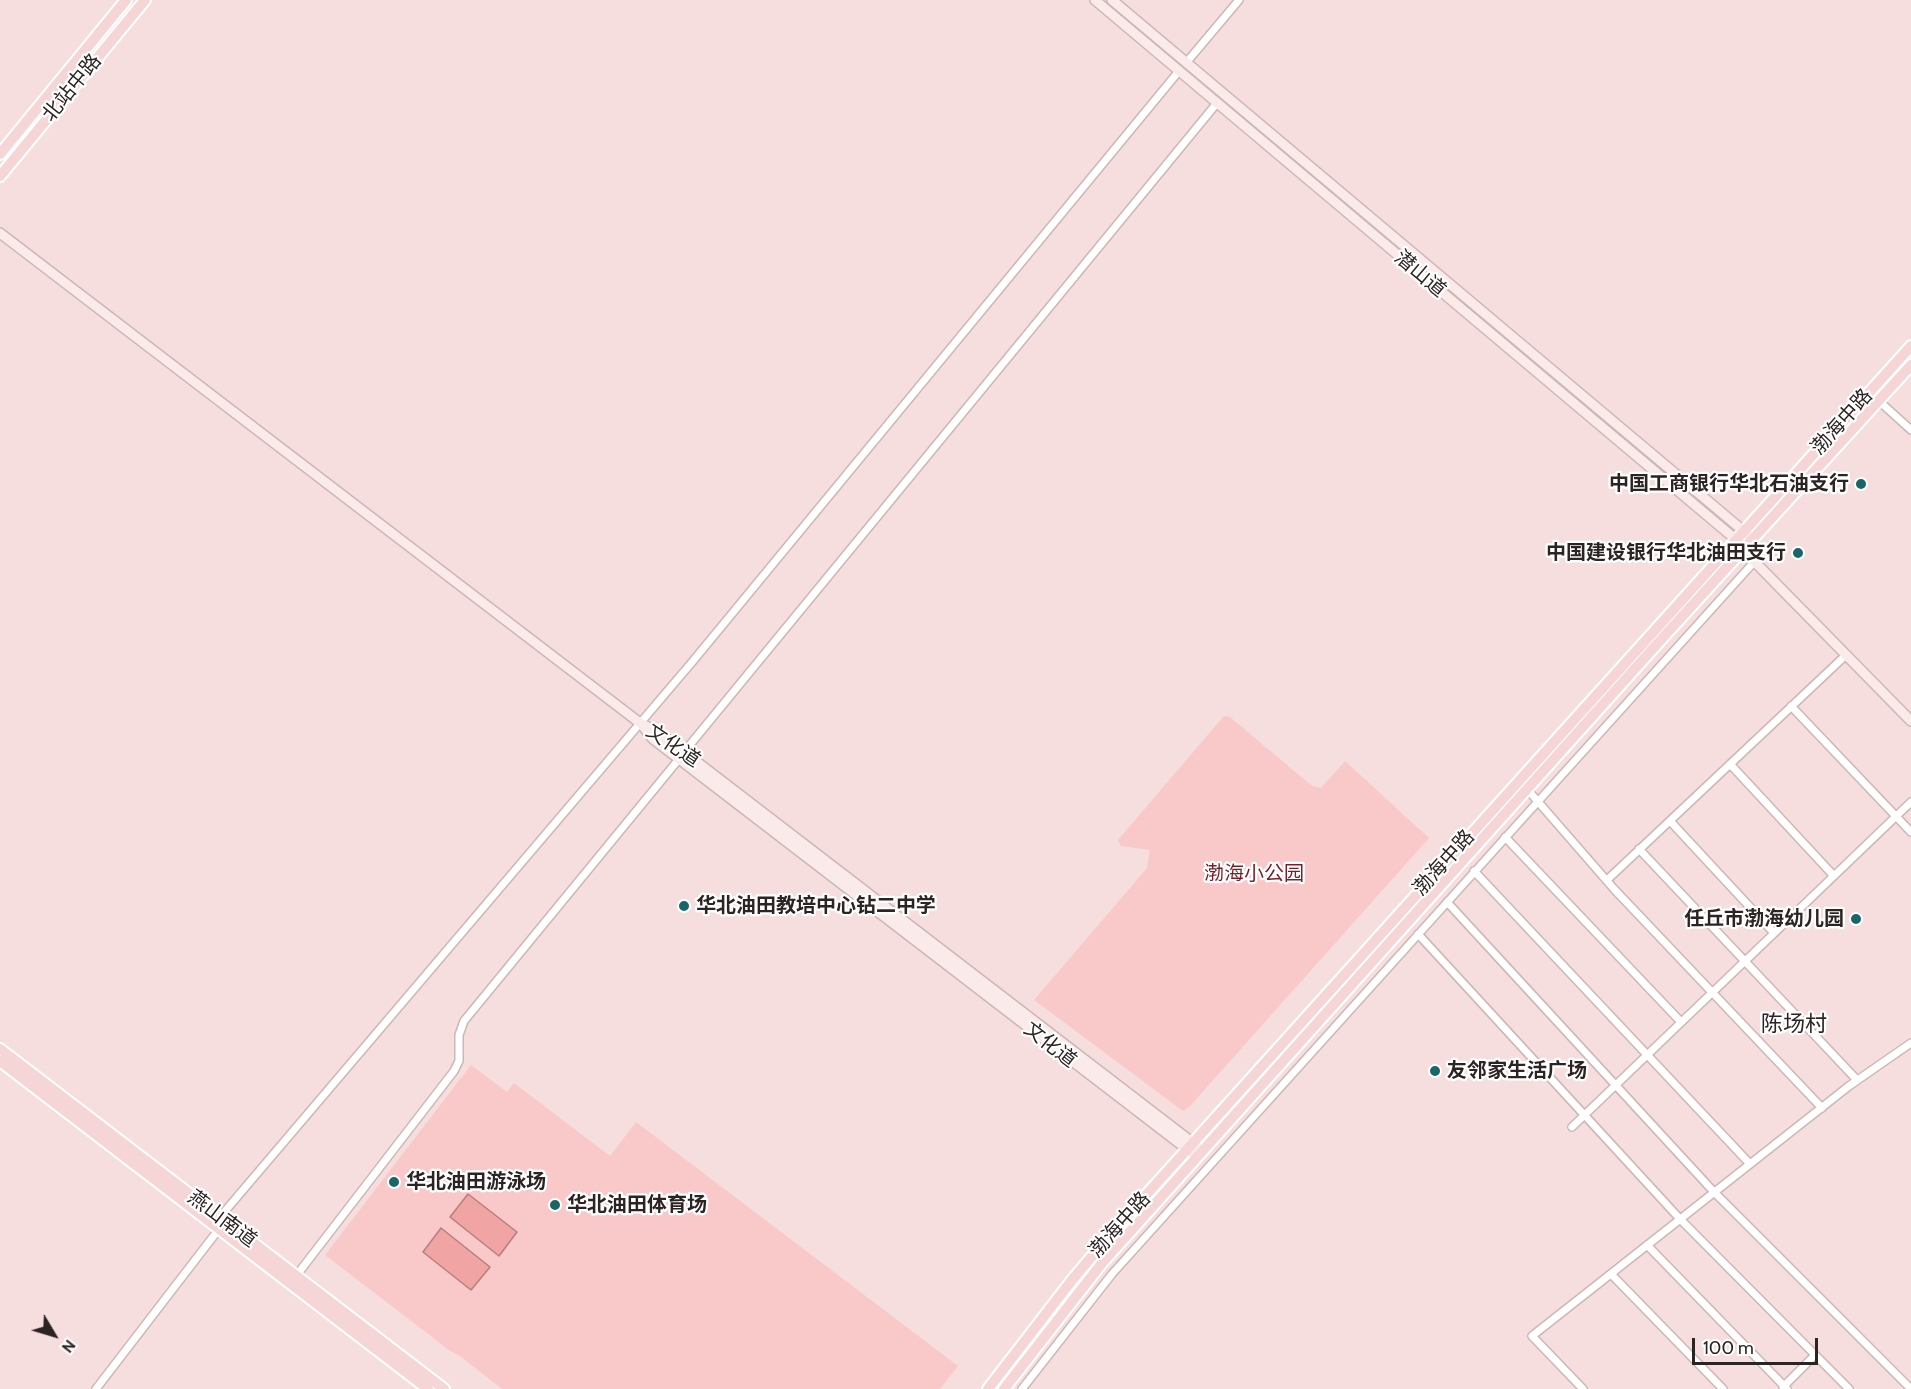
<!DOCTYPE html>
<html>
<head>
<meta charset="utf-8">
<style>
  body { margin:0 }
  #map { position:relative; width:1911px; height:1389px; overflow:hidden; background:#f5dedd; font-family:Cabin,sans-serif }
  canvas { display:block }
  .north { position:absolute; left:24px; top:1305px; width:60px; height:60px; -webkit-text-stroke:4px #fff; paint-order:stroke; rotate:128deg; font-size:16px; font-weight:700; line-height:24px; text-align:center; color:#2c2423 }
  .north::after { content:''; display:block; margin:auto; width:21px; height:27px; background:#2c2423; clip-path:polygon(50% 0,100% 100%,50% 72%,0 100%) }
  .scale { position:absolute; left:1692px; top:1338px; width:126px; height:27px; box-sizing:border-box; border:3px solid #2c2423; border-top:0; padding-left:8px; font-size:18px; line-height:21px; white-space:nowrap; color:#2c2423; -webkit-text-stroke:4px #fff; paint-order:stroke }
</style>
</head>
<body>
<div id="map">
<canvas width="1911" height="1389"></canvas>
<div class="north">N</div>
<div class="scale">100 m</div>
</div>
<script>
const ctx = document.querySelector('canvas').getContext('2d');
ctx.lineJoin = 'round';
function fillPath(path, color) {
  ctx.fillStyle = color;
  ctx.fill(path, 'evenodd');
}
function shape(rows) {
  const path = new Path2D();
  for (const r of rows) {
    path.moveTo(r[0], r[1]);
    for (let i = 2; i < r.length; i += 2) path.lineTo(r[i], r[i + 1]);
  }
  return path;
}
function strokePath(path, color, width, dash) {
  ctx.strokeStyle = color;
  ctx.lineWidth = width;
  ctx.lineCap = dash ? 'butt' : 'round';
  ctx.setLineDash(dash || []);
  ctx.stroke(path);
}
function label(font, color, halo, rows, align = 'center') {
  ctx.font = font + ' Cabin,"Noto Sans SC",sans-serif';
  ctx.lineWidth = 4.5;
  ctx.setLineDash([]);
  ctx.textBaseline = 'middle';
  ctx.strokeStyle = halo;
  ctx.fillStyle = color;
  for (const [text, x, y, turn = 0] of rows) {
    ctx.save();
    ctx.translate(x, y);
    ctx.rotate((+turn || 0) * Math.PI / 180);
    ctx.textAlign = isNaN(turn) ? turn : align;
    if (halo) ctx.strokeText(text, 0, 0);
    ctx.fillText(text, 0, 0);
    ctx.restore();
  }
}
fillPath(shape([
  [1224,716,1230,717,1312,786,1321,788,1345,761,1429,838,1190,1106,1183,1111,1034,1000,1147,868,1150,850,1121,846,1118,840],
  [471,1065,507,1092,514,1083,610,1156,636,1122,958,1366,940,1389,502,1389,460,1356,449,1350,325,1255]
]), '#f9c9c9');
const water = shape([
  [468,1194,517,1232,499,1256,450,1217,468,1194],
  [441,1228,490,1267,471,1290,423,1252,441,1228]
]);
fillPath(water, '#f1a4a4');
strokePath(water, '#b67e7d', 1.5);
const street = shape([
  [1186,63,1239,0],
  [1879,401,1911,430],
  [1791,706,1911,832],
  [684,752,1217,103],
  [1730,764,1834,876],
  [1527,789,1614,889,1822,1108],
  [1670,821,1774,933],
  [1505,837,1681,1022],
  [1639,849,1857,1080],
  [1474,871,1750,1164],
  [1607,880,1846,655],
  [1447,902,1714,1192,1911,1389],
  [1418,934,1680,1219,1849,1389],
  [1572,1127,1911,802],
  [220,1217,693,661,1179,71],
  [1647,1245,1787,1389],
  [1611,1274,1723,1389],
  [296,1276,454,1071,459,1061,459,1035,464,1021,679,759],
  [1783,1387,1815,1355],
  [96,1389,219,1229],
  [1022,1389,1112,1274,1754,562],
  [1583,1389,1532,1336,1849,1086,1911,1043]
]);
const secondary = shape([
  [1095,0,1740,543],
  [1112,0,1753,539],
  [0,233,640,723,658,732,1197,1146],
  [1743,550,1911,721],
  [642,725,653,739,1192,1153]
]);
const primary = shape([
  [0,154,126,0],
  [0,176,145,0],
  [0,1049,444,1389],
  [0,1061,428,1389],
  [988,1389,1072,1280,1110,1235,1911,346],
  [1004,1389,1102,1263,1657,644,1911,365]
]);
strokePath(street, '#cdb6b6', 10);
strokePath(secondary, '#cdb6b6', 12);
strokePath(primary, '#fff', 14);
strokePath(street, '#fff', 7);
strokePath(secondary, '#faeaea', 9);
strokePath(primary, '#f5d5d5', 10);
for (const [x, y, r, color] of [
  [1861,484,6,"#186669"],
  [1798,553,6,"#186669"],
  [684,906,6,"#186669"],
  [1856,919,6,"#186669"],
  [1435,1071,6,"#186669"],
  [394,1182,6,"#186669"],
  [555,1205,6,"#186669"]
]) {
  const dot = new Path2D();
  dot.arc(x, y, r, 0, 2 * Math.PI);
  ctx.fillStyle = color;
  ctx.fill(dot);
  strokePath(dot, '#fff', 2);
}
label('20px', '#2c2423', '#fff', [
  ["北站中路",72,88,-51],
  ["潜山道",1420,274,40],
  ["渤海中路",1842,422,-48],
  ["文化道",673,746,34],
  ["渤海中路",1444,863,-48],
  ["文化道",1050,1045,38],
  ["燕山南道",222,1219,37],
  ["渤海中路",1120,1225,-48]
]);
label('bold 20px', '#2c2423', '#fff', [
  ["中国工商银行华北石油支行",1849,484,"right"],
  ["中国建设银行华北油田支行",1786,553,"right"],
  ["华北油田教培中心钻二中学",696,906],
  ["任丘市渤海幼儿园",1844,919,"right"],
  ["友邻家生活广场",1447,1071],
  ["华北油田游泳场",406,1182],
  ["华北油田体育场",567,1205]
], 'left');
label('20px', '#771e28', '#fff', [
  ["渤海小公园",1254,874]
]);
label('22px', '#2c2423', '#fff', [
  ["陈场村",1794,1025]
]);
</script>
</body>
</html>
